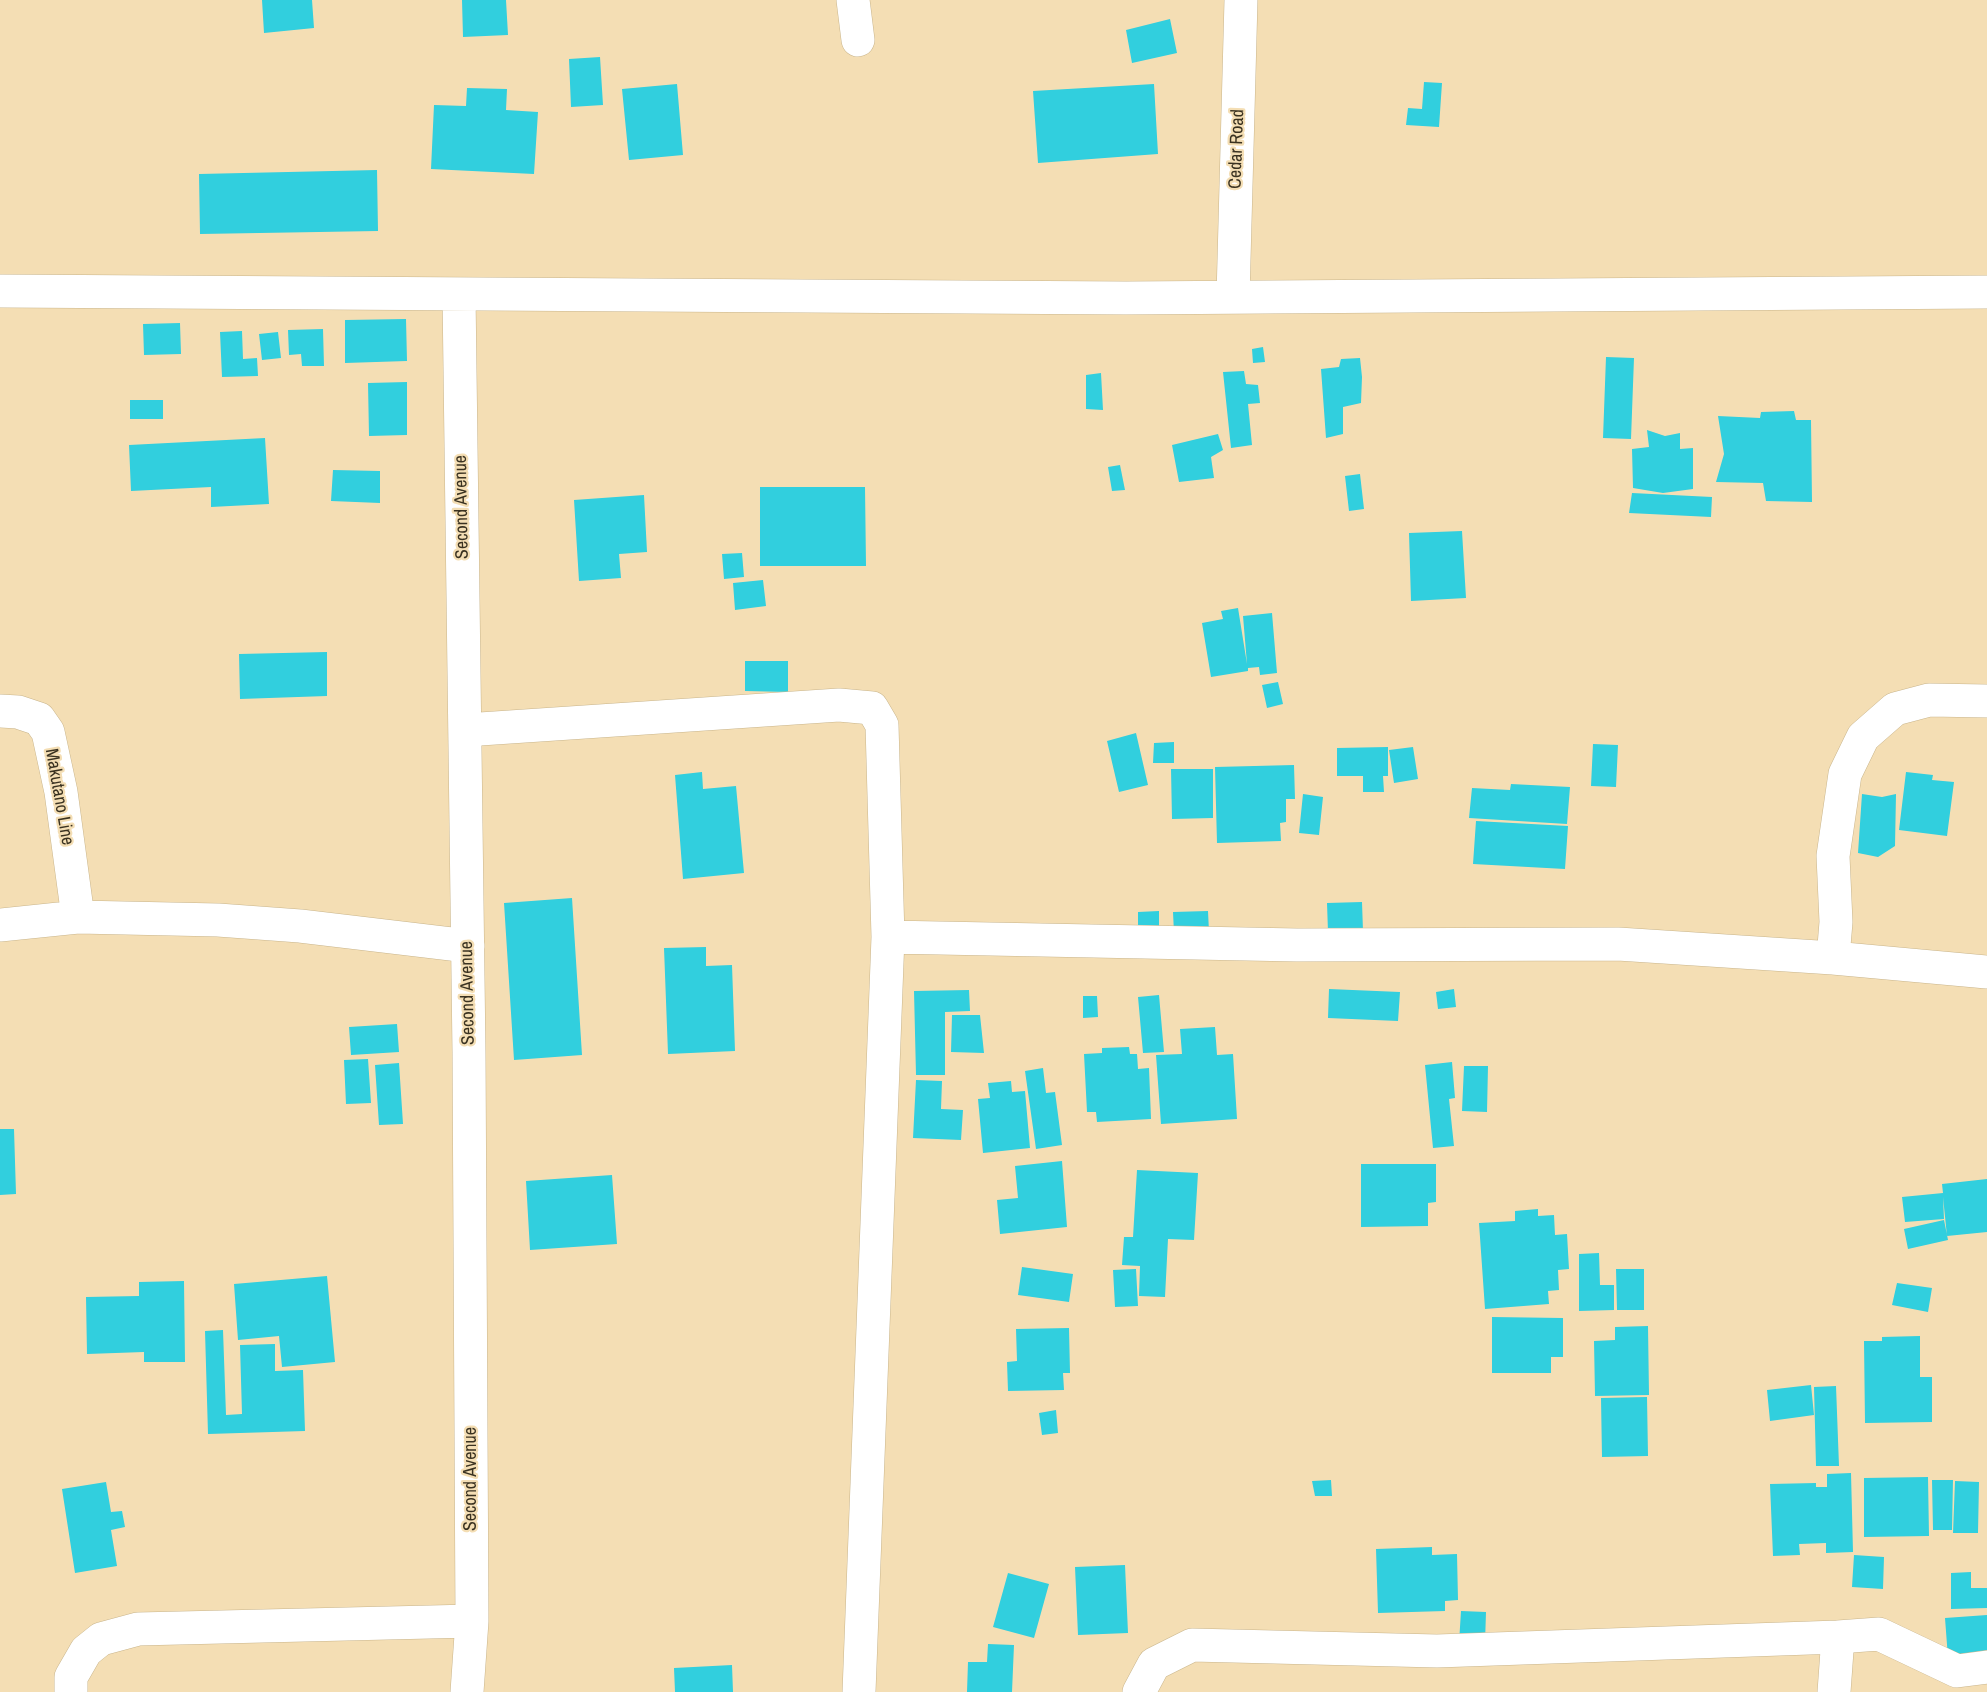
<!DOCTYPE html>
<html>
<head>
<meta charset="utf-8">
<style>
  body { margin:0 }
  canvas { display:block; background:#f4deb4 }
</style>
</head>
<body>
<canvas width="1987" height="1692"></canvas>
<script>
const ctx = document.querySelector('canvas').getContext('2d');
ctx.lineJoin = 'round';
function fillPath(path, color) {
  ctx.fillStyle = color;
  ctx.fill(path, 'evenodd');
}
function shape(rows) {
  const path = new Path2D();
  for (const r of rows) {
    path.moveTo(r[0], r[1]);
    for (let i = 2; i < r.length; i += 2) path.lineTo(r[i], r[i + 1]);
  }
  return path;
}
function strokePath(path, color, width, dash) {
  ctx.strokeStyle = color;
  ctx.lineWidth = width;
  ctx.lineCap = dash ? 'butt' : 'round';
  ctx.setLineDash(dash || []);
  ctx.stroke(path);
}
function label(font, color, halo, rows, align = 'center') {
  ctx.font = font + ' "Archivo Narrow",sans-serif';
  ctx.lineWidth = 4.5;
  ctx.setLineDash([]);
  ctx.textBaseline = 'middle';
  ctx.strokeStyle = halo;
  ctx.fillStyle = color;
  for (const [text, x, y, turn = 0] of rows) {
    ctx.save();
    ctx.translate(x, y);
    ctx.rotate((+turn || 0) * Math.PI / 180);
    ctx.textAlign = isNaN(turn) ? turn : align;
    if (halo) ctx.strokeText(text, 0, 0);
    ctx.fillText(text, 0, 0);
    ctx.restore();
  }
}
fillPath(shape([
  [262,0,312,0,314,28,264,33],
  [462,0,506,0,508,35,463,37],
  [1170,19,1177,53,1132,63,1126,30],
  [600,57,603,105,571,107,569,59],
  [1424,82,1442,83,1439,127,1406,125,1408,108,1422,109],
  [677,84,683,155,629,160,622,89],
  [1154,84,1158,154,1038,163,1033,91],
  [467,88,507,89,506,110,538,112,534,174,431,169,434,105,466,106],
  [377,170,378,231,200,234,199,174],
  [406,319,407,361,345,363,345,320],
  [180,323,181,354,144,355,143,324],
  [323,329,324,366,302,366,301,354,289,355,288,330],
  [242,331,243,359,257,358,258,376,222,377,220,332],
  [278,332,281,358,262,360,259,334],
  [1263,347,1265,362,1253,363,1252,349],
  [1606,357,1634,358,1631,439,1603,438],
  [1360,358,1362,377,1361,403,1343,407,1343,434,1326,438,1321,369,1339,367,1341,359],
  [1244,371,1246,384,1258,385,1260,403,1248,404,1252,445,1231,448,1223,372],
  [1101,373,1103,410,1086,409,1086,375],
  [407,382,407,435,369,436,368,383],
  [130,400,163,400,163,419,130,419],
  [1794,411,1796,420,1811,420,1812,502,1766,501,1763,483,1716,482,1724,454,1718,416,1760,418,1761,412],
  [1647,430,1665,436,1680,433,1680,449,1693,448,1693,489,1663,493,1633,488,1632,449,1649,447],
  [1218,434,1223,450,1211,457,1214,478,1179,482,1172,445],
  [265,438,269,504,211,507,211,487,131,491,129,445],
  [1120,465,1125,490,1112,491,1108,467],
  [333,470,380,471,380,503,331,501],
  [1360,474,1364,509,1349,511,1345,476],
  [760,487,865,487,866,566,760,566],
  [1632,493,1712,497,1711,517,1629,513],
  [644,495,647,552,619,554,621,578,579,581,574,500],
  [1462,531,1466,598,1411,601,1409,533],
  [742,553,744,577,724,579,722,554],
  [763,580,766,606,735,610,733,583],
  [1238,608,1247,664,1243,616,1272,613,1277,673,1260,675,1259,667,1248,668,1248,671,1211,677,1202,623,1223,619,1221,611],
  [327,652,327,696,240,699,239,654],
  [745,661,788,661,788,692,745,691],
  [1278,682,1283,704,1267,708,1262,685],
  [1136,733,1148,785,1119,792,1107,741],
  [1174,742,1174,763,1153,763,1154,743],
  [1593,744,1618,745,1616,787,1591,786],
  [1388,747,1388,776,1383,776,1384,792,1363,792,1363,776,1337,776,1337,748],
  [1413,747,1418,779,1394,783,1389,750],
  [1294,765,1295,799,1286,799,1286,822,1280,823,1281,841,1217,843,1215,767],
  [1171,769,1213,769,1213,818,1172,819],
  [702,772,703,789,736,786,744,873,683,879,675,775],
  [1906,772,1933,775,1932,780,1954,782,1947,836,1899,830],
  [1511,784,1570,787,1567,824,1469,818,1472,788,1510,790],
  [1303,794,1323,797,1319,835,1299,833],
  [1862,794,1882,797,1896,794,1895,846,1878,857,1858,853],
  [1476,821,1568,826,1565,869,1473,864],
  [572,898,582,1055,514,1060,504,903],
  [1362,902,1363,931,1328,932,1327,903],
  [1159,911,1159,929,1138,929,1138,912],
  [1208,911,1209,932,1174,933,1173,912],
  [706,947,706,966,732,965,735,1051,668,1054,664,948],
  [1329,989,1400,992,1398,1021,1328,1018],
  [1454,989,1456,1007,1438,1009,1436,992],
  [969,990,970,1011,945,1012,945,1075,916,1075,914,991],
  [1159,995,1164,1052,1143,1053,1138,997],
  [1083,996,1097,996,1098,1017,1083,1018],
  [952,1015,980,1015,984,1053,951,1052],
  [397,1024,399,1052,351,1055,349,1027],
  [1215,1027,1217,1055,1233,1054,1237,1119,1161,1124,1156,1055,1182,1054,1180,1029],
  [1129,1047,1130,1054,1137,1054,1138,1069,1149,1068,1151,1119,1097,1122,1096,1112,1087,1112,1084,1054,1102,1053,1102,1048],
  [368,1059,371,1103,346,1104,344,1060],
  [1452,1062,1455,1098,1449,1099,1454,1146,1433,1148,1425,1065],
  [399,1063,403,1124,379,1125,375,1065],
  [1464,1066,1488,1066,1487,1112,1462,1111],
  [1043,1068,1046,1093,1055,1092,1062,1145,1036,1149,1025,1071],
  [916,1080,942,1081,941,1109,963,1110,961,1140,913,1138],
  [1011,1081,1012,1092,1025,1091,1030,1148,983,1153,978,1099,990,1098,988,1083],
  [0,1129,14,1129,16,1194,0,1195],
  [1062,1161,1067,1227,1000,1234,997,1200,1018,1198,1015,1166],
  [1361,1164,1436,1164,1436,1202,1428,1203,1428,1226,1361,1227],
  [1137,1170,1198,1173,1194,1240,1168,1239,1165,1297,1139,1296,1140,1266,1122,1265,1124,1237,1133,1237],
  [612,1175,617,1244,530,1250,526,1181],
  [1987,1179,1987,1232,1947,1236,1943,1197,1944,1219,1905,1222,1902,1197,1943,1193,1942,1184],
  [1538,1209,1538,1216,1554,1215,1555,1235,1567,1234,1569,1269,1558,1270,1559,1290,1548,1291,1549,1304,1485,1309,1479,1223,1515,1221,1515,1211],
  [1944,1220,1948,1240,1908,1249,1904,1229],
  [1599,1253,1600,1285,1614,1285,1614,1310,1579,1311,1579,1254],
  [1022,1267,1073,1274,1069,1302,1018,1295],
  [1136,1269,1138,1306,1115,1307,1113,1270],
  [1616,1269,1644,1269,1644,1310,1617,1310],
  [327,1276,335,1362,282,1367,279,1336,238,1340,234,1284],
  [184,1281,185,1362,144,1362,144,1352,87,1354,86,1297,139,1296,139,1282],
  [1897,1283,1932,1288,1928,1312,1892,1305],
  [1492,1317,1563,1318,1563,1357,1551,1357,1551,1373,1492,1373],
  [1648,1326,1649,1395,1595,1396,1594,1341,1615,1340,1615,1327],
  [1069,1328,1070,1373,1063,1373,1064,1390,1008,1391,1007,1362,1017,1361,1016,1329],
  [223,1330,226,1415,242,1414,240,1345,275,1344,275,1371,303,1370,305,1431,208,1434,205,1331],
  [1920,1336,1920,1377,1932,1377,1932,1422,1865,1423,1864,1341,1882,1341,1882,1337],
  [1811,1385,1814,1415,1770,1421,1767,1390],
  [1836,1386,1839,1466,1816,1466,1814,1387],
  [1647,1397,1648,1456,1602,1457,1601,1398],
  [1056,1410,1058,1433,1042,1435,1039,1413],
  [1851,1473,1853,1552,1826,1553,1826,1543,1799,1544,1800,1555,1773,1556,1770,1484,1816,1483,1816,1487,1827,1487,1827,1474],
  [1928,1477,1929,1536,1864,1537,1864,1478],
  [1331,1480,1332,1496,1315,1496,1312,1481],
  [1932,1480,1953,1480,1952,1530,1933,1530],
  [1955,1481,1979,1482,1978,1533,1953,1533],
  [106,1482,111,1512,122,1511,125,1527,111,1530,117,1566,75,1573,62,1489],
  [1432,1547,1432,1555,1457,1554,1458,1600,1445,1601,1445,1611,1378,1613,1376,1549],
  [1854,1555,1884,1557,1883,1589,1852,1587],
  [1125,1565,1128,1633,1078,1635,1075,1567],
  [1971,1572,1971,1588,1987,1588,1987,1608,1951,1609,1951,1573],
  [1008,1573,1049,1584,1034,1638,993,1627],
  [1461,1611,1486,1612,1485,1643,1459,1643],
  [1987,1615,1987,1655,1948,1658,1945,1618],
  [988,1644,1014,1645,1012,1692,967,1692,968,1662,987,1662],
  [732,1665,733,1692,675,1692,674,1668]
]), '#31cfde');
const minor = shape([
  [853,0,858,40],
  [0,291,1126,298,1987,292],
  [459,294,469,1052,472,1621,467,1692],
  [1233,297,1241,0],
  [1987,701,1929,700,1895,709,1863,737,1845,774,1833,856,1836,922,1833,958,1987,972],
  [0,711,18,712,39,719,48,732,61,792,78,917],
  [465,730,839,705,872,708,882,725,888,937,859,1692],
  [0,925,78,917,218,920,300,926,468,946],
  [888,937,1297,945,1618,944,1833,958],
  [71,1692,71,1677,86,1651,101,1639,138,1629,472,1621],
  [1139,1692,1154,1664,1192,1645,1437,1651,1838,1637],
  [1834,1692,1838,1637,1879,1634,1957,1671,1987,1667]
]);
strokePath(minor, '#c9b58b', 34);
strokePath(minor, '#fff', 33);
label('18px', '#3a3221', '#f4deb4', [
  ["Cedar Road",1237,149,-88],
  ["Second Avenue",462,507,-91],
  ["Makutano Line",59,797,80],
  ["Second Avenue",468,993,-91],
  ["Second Avenue",471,1479,-90]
]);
</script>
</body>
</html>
